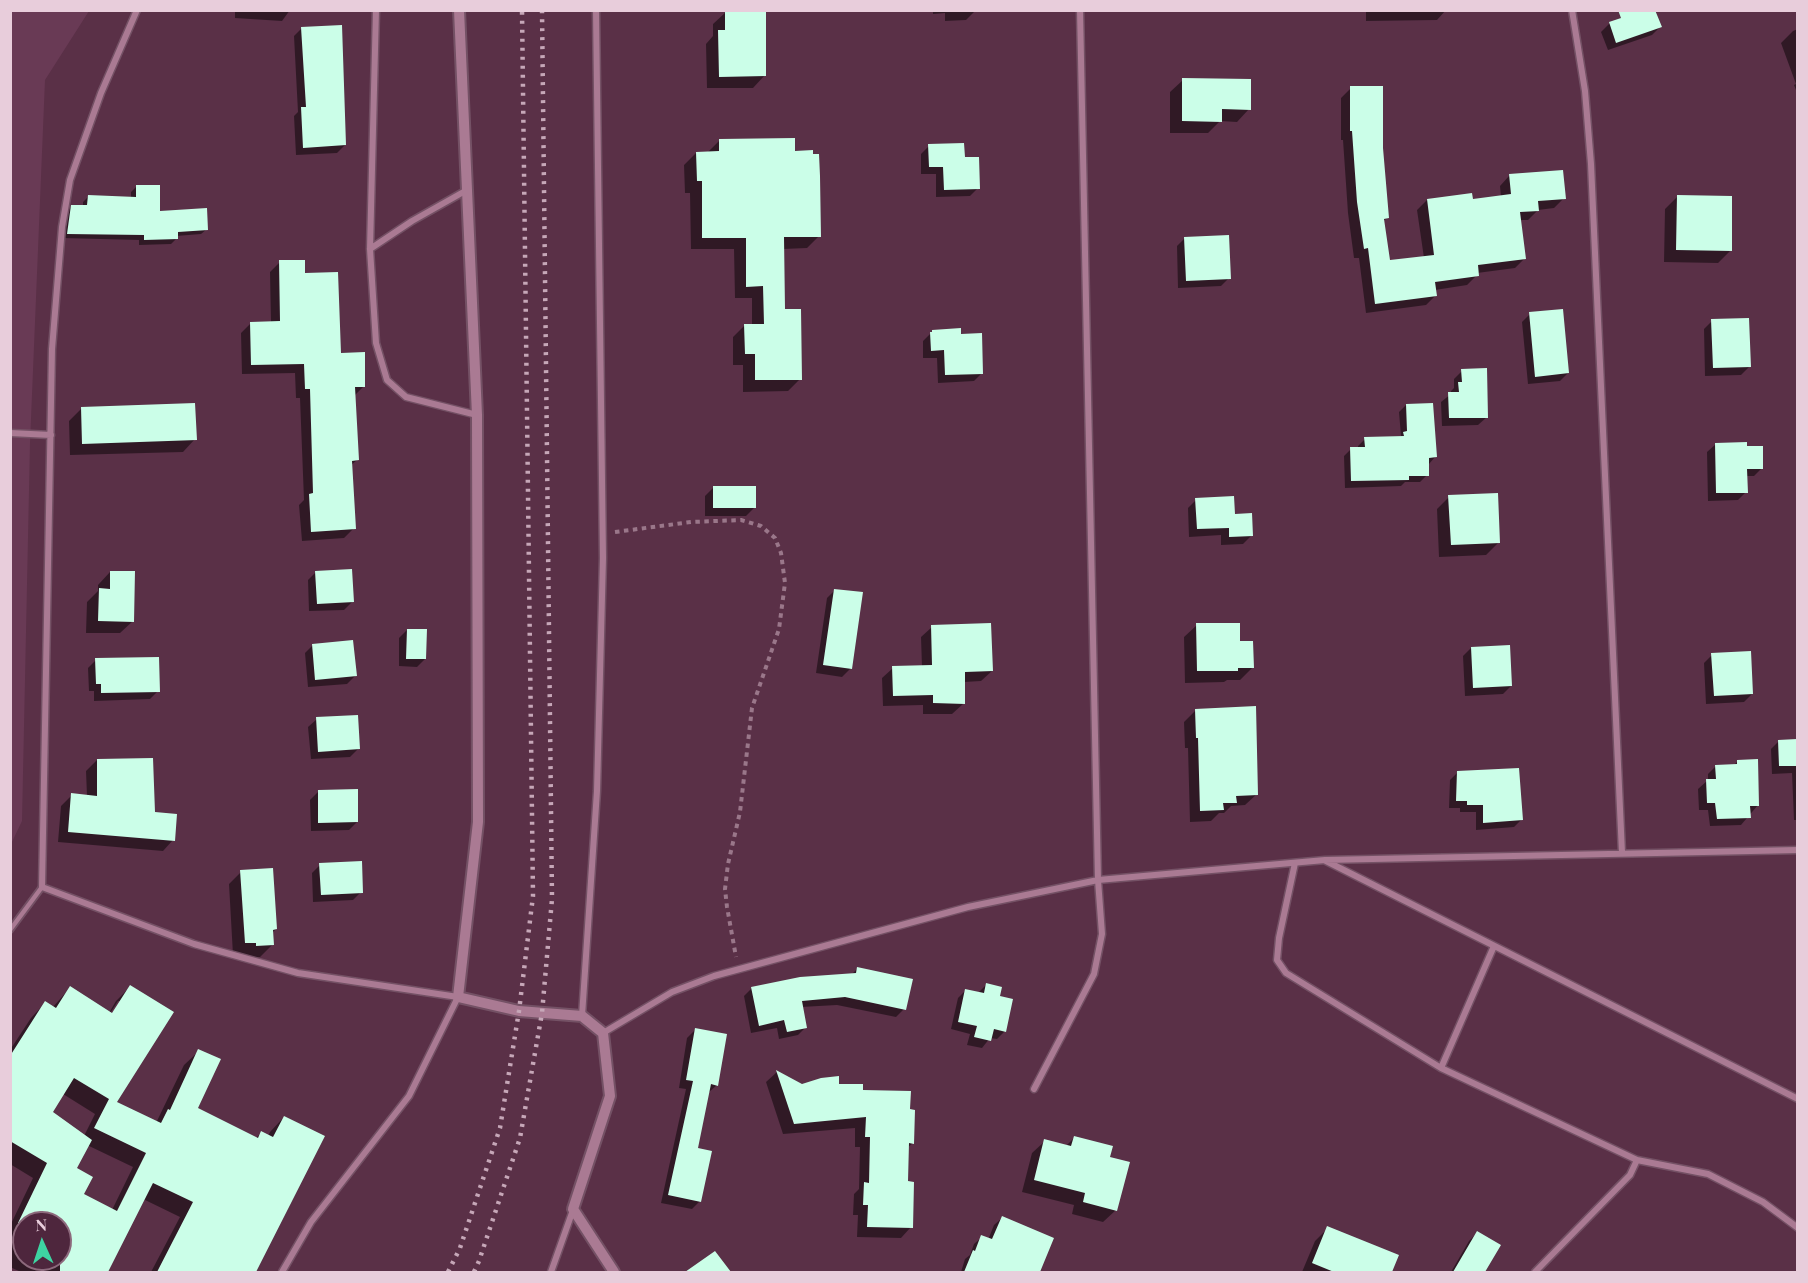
<!DOCTYPE html>
<html>
<head>
<meta charset="utf-8">
<style>
  body { margin:0 }
  #map { position:relative; width:1808px; height:1283px; overflow:hidden; background:#5a3047; font-family:"Playfair Display",serif }
  canvas { display:block }
  .frame { position:absolute; inset:0; border:12px solid #e8cddb; pointer-events:none }
  .north { position:absolute; left:12px; top:1211px; width:60px; height:60px; box-sizing:border-box; background:#4e263d; border:2px solid #8c697c; border-radius:50%; rotate:357deg; font-size:16px; font-weight:700; line-height:24px; text-align:center; color:#e8cddb }
  .north::after { content:''; display:block; margin:auto; width:21px; height:27px; background:#3ed4a2; clip-path:polygon(50% 0,100% 100%,50% 72%,0 100%) }
</style>
</head>
<body>
<div id="map">
<canvas width="1808" height="1283"></canvas>
<div class="frame"></div>
<div class="north">N</div>
</div>
<script>
const ctx = document.querySelector('canvas').getContext('2d');
ctx.lineJoin = 'round';
function fillPath(path, color) {
  ctx.fillStyle = color;
  ctx.fill(path, 'evenodd');
}
function shape(rows) {
  const path = new Path2D();
  for (const r of rows) {
    path.moveTo(r[0], r[1]);
    for (let i = 2; i < r.length; i += 2) path.lineTo(r[i], r[i + 1]);
  }
  return path;
}
function strokePath(path, color, width, dash) {
  ctx.strokeStyle = color;
  ctx.lineWidth = width;
  ctx.lineCap = dash ? 'butt' : 'round';
  ctx.setLineDash(dash || []);
  ctx.stroke(path);
}
fillPath(shape([
  [11,11,89,11,45,80,30,443,22,821,11,844]
]), '#693a55');
fillPath(shape([
  [235,10,290,10,282,21,235,18],
  [933,10,974,10,974,12,966,20,945,21,945,13,933,14],
  [1366,10,1446,10,1437,20,1366,21],
  [1641,10,1660,27,1652,35,1608,50,1601,32,1609,24,1617,21,1621,18],
  [726,12,765,75,753,88,707,88,706,44,713,36,713,24],
  [302,28,345,145,337,153,296,155,294,116,298,112,294,36],
  [1798,29,1798,95,1794,85,1796,84,1781,43,1793,31],
  [1183,80,1249,109,1237,122,1220,121,1208,133,1170,133,1170,92],
  [1351,88,1382,148,1387,218,1383,221,1389,262,1424,258,1417,210,1427,200,1471,200,1501,197,1500,186,1509,176,1564,198,1554,208,1538,210,1528,220,1520,220,1525,258,1515,268,1477,273,1477,275,1467,285,1435,290,1436,295,1426,305,1366,313,1359,258,1354,258,1348,213,1343,140,1341,140,1341,98],
  [720,140,793,152,819,236,807,248,783,249,783,311,800,379,788,391,743,392,743,365,733,365,733,337,745,325,752,325,752,298,735,298,734,249,691,249,690,193,685,193,684,165,696,153,707,153],
  [929,146,963,159,978,188,970,196,936,197,936,174,921,174,921,154],
  [136,187,159,212,207,229,201,234,176,236,176,239,171,244,139,245,139,240,62,238,66,212,72,206,83,206,83,202,88,197,131,198,131,192],
  [1677,197,1730,251,1718,263,1664,262,1665,209],
  [1185,238,1229,278,1221,286,1178,288,1177,246],
  [280,262,304,275,339,354,364,386,354,396,357,460,350,466,354,528,344,538,302,541,299,505,304,500,300,398,296,398,295,373,242,374,241,333,251,323,271,323,270,272],
  [1530,314,1568,373,1560,381,1528,384,1522,322],
  [1712,321,1749,367,1741,375,1705,376,1704,329],
  [933,331,960,336,982,373,974,381,938,383,937,358,923,358,923,341],
  [1462,371,1487,417,1478,425,1442,426,1441,402,1451,394,1451,391,1454,388,1454,379],
  [1406,405,1435,457,1429,464,1427,475,1420,482,1405,482,1401,486,1345,488,1344,456,1351,449,1358,449,1358,446,1365,439,1401,436,1399,412],
  [81,409,195,439,183,452,70,455,69,421],
  [1716,444,1762,468,1754,476,1746,476,1746,492,1738,500,1708,501,1707,452],
  [713,488,754,508,746,516,705,516,705,496],
  [1449,497,1499,542,1486,555,1439,557,1437,509],
  [1196,500,1234,516,1251,536,1243,544,1221,545,1221,535,1189,537,1188,508],
  [110,572,133,621,120,633,86,633,87,602,98,591,98,585],
  [316,572,352,602,344,610,309,611,308,580],
  [835,590,850,669,842,677,816,673,827,598],
  [1197,625,1239,643,1253,667,1240,680,1227,680,1224,682,1185,683,1184,637],
  [932,627,992,671,981,681,964,682,963,704,952,714,923,714,923,705,883,706,882,678,893,668,922,667,921,637],
  [407,630,425,659,417,667,399,666,399,638],
  [313,645,355,676,347,684,308,687,305,653],
  [1471,648,1511,686,1503,694,1465,696,1463,656],
  [1712,655,1752,694,1744,702,1706,704,1704,663],
  [96,660,158,691,150,699,94,701,94,691,89,691,88,668],
  [1195,711,1257,794,1245,805,1231,806,1224,813,1219,813,1211,821,1190,822,1188,748,1185,748,1184,722],
  [317,719,358,749,350,757,311,759,308,727],
  [1779,741,1798,741,1798,820,1794,820,1792,773,1772,774,1771,749],
  [97,760,153,814,173,840,163,851,58,842,61,806,72,795,87,796,86,771],
  [1737,762,1758,805,1741,825,1710,826,1708,810,1699,810,1698,789,1708,780,1708,774,1716,766,1734,765],
  [1457,773,1521,820,1514,827,1476,830,1476,812,1460,812,1460,808,1449,808,1450,780],
  [318,792,357,822,349,830,311,831,310,800],
  [320,865,361,892,353,900,313,902,312,873],
  [241,872,276,929,272,933,273,944,260,957,244,958,244,955,233,955,229,884],
  [858,968,904,1009,896,1017,837,1005,801,1007,806,1027,798,1035,779,1039,777,1028,751,1033,744,996,752,988,851,975],
  [986,985,999,998,1005,1031,997,1039,990,1038,982,1048,967,1045,970,1034,951,1029,958,998,966,990,978,993],
  [130,987,114,1103,156,1123,184,1065,199,1051,196,1108,256,1138,261,1133,268,1136,270,1132,284,1117,323,1137,254,1272,151,1272,180,1217,143,1199,106,1272,21,1272,10,1267,10,1226,33,1178,10,1164,10,1050,31,1018,45,1003,52,1008,70,988,109,1013,116,1001],
  [118,1001,121,1001,109,1020,107,1018],
  [63,1094,95,1114,84,1136,51,1113],
  [87,1145,133,1167,112,1210,82,1195,75,1169],
  [24,1223,60,1223,60,1259,24,1259],
  [695,1030,717,1085,708,1093,696,1149,700,1201,692,1209,661,1203,686,1089,679,1088,687,1038],
  [777,1072,802,1086,838,1086,861,1092,909,1111,913,1143,907,1148,906,1183,911,1227,901,1238,857,1237,858,1215,853,1215,854,1194,859,1189,860,1147,855,1147,855,1128,783,1134,766,1082],
  [1074,1138,1108,1158,1116,1210,1103,1222,1072,1214,1074,1205,1022,1192,1032,1153,1045,1141,1066,1146],
  [1002,1218,1052,1238,1038,1272,961,1272,965,1259,970,1255,974,1244,982,1237,988,1240,994,1225],
  [1328,1228,1397,1256,1390,1272,1302,1272,1315,1241],
  [1477,1233,1499,1245,1483,1272,1451,1272,1469,1241],
  [715,1253,729,1272,688,1272]
]), '#0007');
fillPath(shape([
  [725,10,766,10,766,76,719,77,718,30,725,30],
  [1618,10,1655,10,1662,27,1616,43,1609,22,1621,18],
  [342,25,346,145,303,148,301,107,306,107,301,27],
  [1182,78,1251,79,1251,110,1222,109,1222,122,1182,121],
  [1350,86,1383,86,1383,148,1389,218,1384,219,1390,260,1434,255,1427,199,1472,193,1473,199,1511,194,1509,174,1563,170,1566,199,1538,201,1539,211,1520,212,1526,259,1478,265,1479,276,1435,282,1437,296,1375,304,1368,248,1364,249,1357,202,1352,131,1350,131],
  [795,138,795,151,813,150,813,154,819,154,820,176,821,237,784,237,785,309,801,309,802,380,755,380,755,354,745,354,744,324,764,324,763,286,746,287,746,238,702,238,702,181,697,181,696,152,719,151,719,139],
  [964,143,965,157,979,157,980,189,944,190,943,167,929,167,928,144],
  [136,185,160,185,160,211,207,208,208,230,178,232,178,239,144,240,144,235,67,234,71,205,87,205,88,195,136,197],
  [1677,195,1732,196,1732,251,1676,250],
  [1229,235,1231,279,1186,281,1184,237],
  [279,260,305,260,305,273,338,272,341,353,365,352,365,387,355,387,359,460,352,461,356,529,311,532,309,494,313,493,310,389,305,389,304,364,251,365,250,322,280,321],
  [1563,309,1569,373,1535,377,1529,312],
  [1749,318,1751,367,1713,368,1711,319],
  [961,328,961,334,982,333,983,374,945,375,944,350,931,351,930,332,932,332,932,330],
  [1487,368,1488,418,1449,418,1448,392,1459,392,1458,382,1462,382,1461,369],
  [195,403,197,440,82,444,81,407],
  [1433,403,1437,457,1429,458,1429,476,1409,476,1409,480,1351,481,1350,447,1365,447,1364,437,1404,436,1403,432,1407,431,1406,404],
  [1747,442,1747,446,1763,446,1763,469,1747,469,1748,493,1716,493,1715,443],
  [713,486,756,486,756,508,713,508],
  [1498,493,1500,543,1451,545,1448,495],
  [1234,496,1235,514,1252,513,1253,536,1229,537,1229,528,1197,529,1195,498],
  [352,569,354,602,317,604,315,571],
  [110,571,135,571,134,622,98,621,99,588,110,589],
  [834,589,863,592,852,669,823,665],
  [991,623,993,671,965,672,965,704,933,703,933,695,893,696,892,666,932,665,931,625],
  [1196,623,1240,623,1240,641,1253,641,1254,668,1238,668,1238,671,1197,671],
  [407,629,427,629,426,659,406,659],
  [353,640,357,676,315,680,312,644],
  [1510,645,1512,686,1473,688,1471,647],
  [1751,651,1753,694,1714,696,1711,653],
  [159,657,160,692,101,693,101,684,96,684,95,658],
  [1256,706,1258,795,1236,796,1237,803,1223,803,1224,810,1200,811,1198,738,1196,738,1195,709],
  [358,715,360,749,318,752,316,717],
  [1797,739,1797,766,1779,766,1778,740],
  [153,758,155,812,177,814,175,841,68,832,71,793,97,796,97,759],
  [1758,759,1759,806,1750,806,1751,818,1717,819,1715,803,1707,803,1706,779,1716,779,1715,765,1737,764,1737,760],
  [1519,768,1523,820,1483,823,1483,805,1467,805,1467,801,1456,801,1457,771],
  [358,789,358,822,318,823,318,790],
  [362,861,363,893,321,895,319,863],
  [273,868,277,929,273,930,274,945,256,946,256,943,245,943,240,870],
  [857,967,913,979,906,1010,845,997,802,1001,807,1028,787,1032,784,1020,759,1026,751,987,800,977,856,973],
  [986,983,1002,987,1000,996,1013,999,1006,1032,994,1029,991,1041,974,1037,977,1026,958,1022,965,989,984,993],
  [130,985,174,1012,117,1102,161,1123,168,1109,170,1110,198,1049,221,1059,198,1108,258,1138,261,1131,273,1137,284,1116,325,1136,256,1272,157,1272,193,1202,153,1183,108,1272,60,1272,60,1223,18,1223,47,1163,10,1141,10,1056,45,1001,56,1008,70,986,112,1013],
  [74,1078,109,1099,94,1128,146,1153,117,1211,84,1194,93,1177,77,1168,92,1140,53,1112],
  [695,1028,727,1034,718,1086,711,1084,698,1148,712,1151,701,1202,668,1195,693,1081,686,1080],
  [776,1070,802,1084,821,1078,839,1076,839,1084,863,1084,863,1090,911,1091,910,1109,915,1110,914,1144,909,1143,908,1181,914,1182,913,1228,867,1227,868,1205,863,1205,864,1182,869,1183,870,1137,865,1137,866,1117,794,1124],
  [1074,1136,1113,1146,1110,1157,1130,1162,1117,1211,1083,1202,1085,1193,1034,1180,1044,1139,1071,1146],
  [1002,1216,1054,1238,1040,1272,964,1272,973,1250,975,1251,981,1235,992,1239],
  [1327,1226,1399,1255,1392,1272,1334,1272,1312,1263],
  [1477,1231,1501,1245,1485,1272,1453,1272],
  [715,1251,731,1272,685,1272]
]), '#cbfee8');
const service = shape([
  [10,930,42,887]
]);
const minor = shape([
  [137,10,101,93,70,180,62,227,52,349,42,887,194,944,298,973,458,997,409,1096,311,1222,282,1272],
  [376,10,370,249,376,343,387,380,406,397,477,415],
  [1572,10,1585,91,1591,164,1622,853],
  [370,249,412,221,467,190],
  [10,433,51,435],
  [1326,861,1798,1099],
  [1295,863,1279,938,1277,960,1286,973,1441,1068,1637,1160,1708,1174,1763,1202,1798,1228],
  [582,1016,597,791,603,558,596,10],
  [603,1033,672,992,714,976,968,907,1098,880,1325,860,1798,850],
  [1441,1068,1494,946],
  [1034,1089,1094,974,1102,934,1098,880,1080,10],
  [551,1272,573,1210],
  [1535,1272,1630,1175,1637,1160]
]);
const tertiary = shape([
  [459,10,477,415,478,822,458,997,519,1011,582,1016,603,1033,610,1096,573,1209,614,1272]
]);
strokePath(service, '#745165', 8);
strokePath(minor, '#745165', 9);
strokePath(tertiary, '#745165', 14);
strokePath(shape([
  [615,532,691,522,741,520,761,526,775,538,781,553,785,583,779,629,752,708,740,812,728,864,725,889,727,907,736,957]
]), '#9a778a', 4, [4.5, 4.5]);
strokePath(service, '#aa7a93', 4.5);
strokePath(minor, '#aa7a93', 6);
strokePath(tertiary, '#aa7a93', 10);
strokePath(shape([
  [448,1272,460,1248,500,1128,519,1011,533,896,522,10],
  [474,1272,479,1261,520,1138,542,1013,552,899,542,10]
]), '#c6a7b8', 4.5, [3, 6]);
</script>
</body>
</html>
